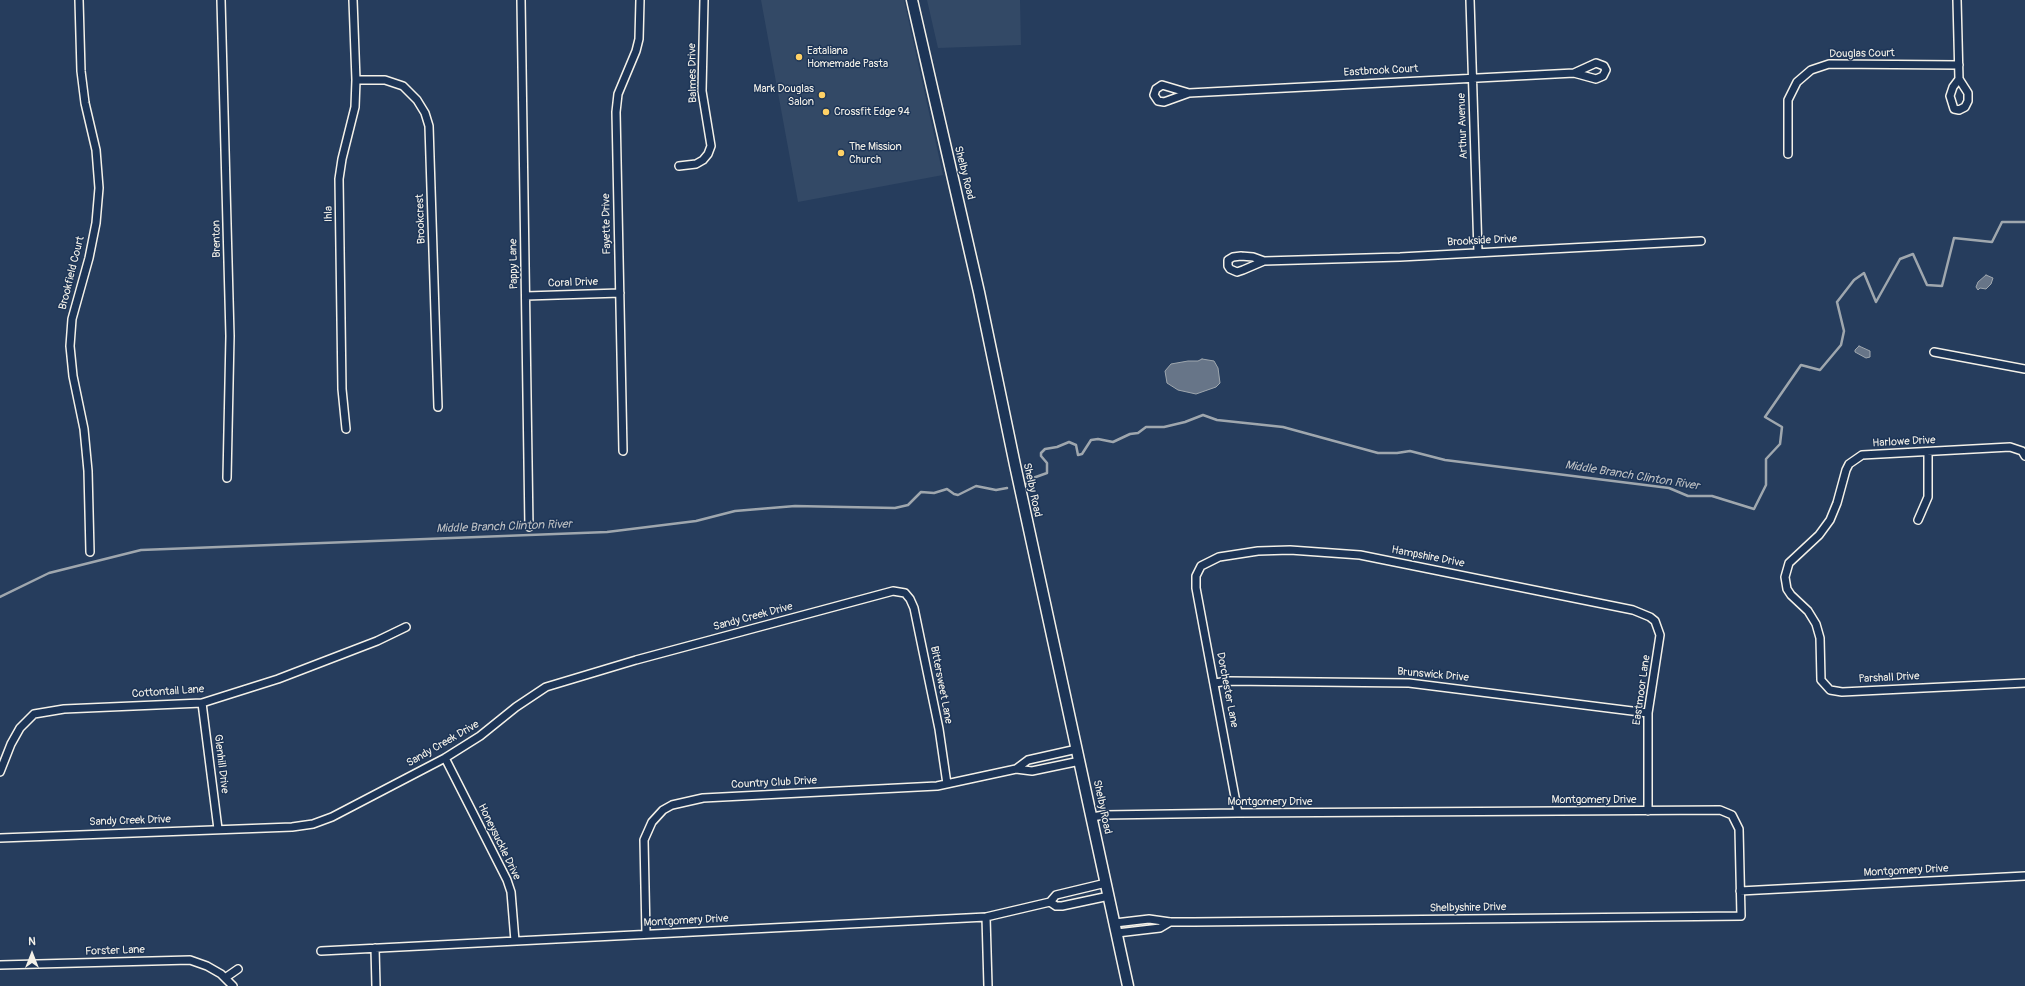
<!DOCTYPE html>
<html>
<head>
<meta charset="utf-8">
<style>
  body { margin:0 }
  #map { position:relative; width:2025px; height:986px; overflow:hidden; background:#263d5d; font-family:Pangolin,sans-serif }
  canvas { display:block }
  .north { position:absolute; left:12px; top:934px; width:40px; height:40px; -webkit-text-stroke:3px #1d3557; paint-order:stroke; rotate:0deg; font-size:11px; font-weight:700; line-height:16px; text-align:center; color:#f4f1e8 }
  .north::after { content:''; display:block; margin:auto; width:14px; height:18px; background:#f4f1e8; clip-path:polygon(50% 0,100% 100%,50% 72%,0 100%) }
</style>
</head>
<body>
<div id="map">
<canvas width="2025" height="986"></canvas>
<div class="north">N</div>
</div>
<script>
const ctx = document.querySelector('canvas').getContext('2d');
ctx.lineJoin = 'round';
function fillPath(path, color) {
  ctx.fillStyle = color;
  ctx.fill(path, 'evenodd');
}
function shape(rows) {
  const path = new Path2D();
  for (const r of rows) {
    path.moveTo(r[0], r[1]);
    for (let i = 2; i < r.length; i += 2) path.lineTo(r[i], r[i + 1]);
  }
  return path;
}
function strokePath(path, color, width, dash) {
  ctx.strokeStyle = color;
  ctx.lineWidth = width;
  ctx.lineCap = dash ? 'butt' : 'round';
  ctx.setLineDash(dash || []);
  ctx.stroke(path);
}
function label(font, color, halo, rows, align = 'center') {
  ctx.font = font + ' Pangolin,sans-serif';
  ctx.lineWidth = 3;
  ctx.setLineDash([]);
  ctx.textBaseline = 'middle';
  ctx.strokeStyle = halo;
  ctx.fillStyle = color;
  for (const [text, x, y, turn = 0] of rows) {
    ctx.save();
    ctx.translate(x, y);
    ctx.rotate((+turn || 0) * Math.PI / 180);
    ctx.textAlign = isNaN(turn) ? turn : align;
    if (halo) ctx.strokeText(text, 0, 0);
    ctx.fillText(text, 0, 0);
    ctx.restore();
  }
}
fillPath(shape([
  [761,0,904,0,943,175,798,202],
  [927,0,1020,0,1021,45,938,48]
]), '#334966');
const water = shape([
  [1986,275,1993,278,1991,284,1986,289,1980,288,1978,290,1976,287,1978,282,1986,275],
  [1859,346,1870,351,1870,357,1866,358,1855,352,1855,350,1859,346],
  [1202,359,1214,361,1218,368,1220,383,1216,387,1196,394,1178,390,1167,383,1165,371,1171,364,1188,361,1198,361,1202,359]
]);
fillPath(water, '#677588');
strokePath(water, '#9fa7ae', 1);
strokePath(shape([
  [1026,484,1031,482,1033,478,1047,473,1047,463,1041,456,1041,453,1045,449,1057,447,1069,442,1076,445,1078,455,1082,454,1091,440,1098,439,1113,442,1130,434,1138,433,1146,427,1164,427,1185,422,1203,415,1217,420,1283,427,1378,453,1397,453,1410,451,1445,460,1669,488,1688,496,1712,496,1754,509,1766,485,1766,459,1780,444,1782,427,1765,417,1801,365,1820,370,1841,345,1844,331,1837,302,1854,280,1864,273,1876,302,1900,259,1913,254,1927,285,1942,286,1954,238,1992,242,2002,222,2025,222],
  [0,597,49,573,141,550,607,532,696,521,735,511,795,506,895,508,908,505,921,492,934,493,947,489,954,494,958,495,976,486,996,490,1007,488]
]), '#9fa7ae', 2.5);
const street = shape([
  [79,0,81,71,85,103,96,150,99,188,96,223,89,258,72,319,70,346,73,376,84,429,88,471,90,552],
  [221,0,230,336,227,478],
  [521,0,529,527],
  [1470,0,1478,252],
  [1957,0,1959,79,1968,93,1968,101,1965,107,1959,110,1954,109,1950,96,1953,87,1959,79],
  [356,80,385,80,403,86,417,100,425,113,429,126,438,407],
  [1189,93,1164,102,1158,101,1154,95,1156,89,1162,85,1189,93,1574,73,1596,79,1603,76,1606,70,1604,66,1596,63,1574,73],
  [1788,154,1788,100,1797,82,1811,70,1829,64,1959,65],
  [679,166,696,164,703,160,708,154,711,146,702,91,704,0],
  [1241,256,1253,257,1264,261,1243,270,1237,272,1230,269,1228,266,1228,260,1233,257,1241,256],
  [1264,261,1400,257,1701,241],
  [526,296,620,293],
  [1934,352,2025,369],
  [346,429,342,389,339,179,342,159,355,107,356,80,353,0],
  [623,451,616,112,618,94,636,51,639,39,640,0],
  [2025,456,2022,451,2010,447,1862,455,1849,464,1846,470,1837,503,1830,520,1819,535,1789,563,1785,577,1787,589,1791,595,1808,611,1816,624,1820,638,1821,680,1830,690,1842,692,2025,683],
  [1918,520,1928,497,1928,452],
  [1215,683,1228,681,1409,683,1648,713],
  [202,703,218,829],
  [1077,749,1028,760,1016,769,1032,771,1080,761],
  [445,758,507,880,511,892,515,941],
  [0,772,11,744,20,728,34,714,64,709,202,703,278,679,377,641,406,627],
  [1238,813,1196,588,1196,576,1201,566,1219,557,1258,551,1290,550,1360,555,1633,610,1650,617,1655,621,1660,635,1648,713,1648,811],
  [1092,817,1104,815,1238,813,1720,810,1732,815,1739,829,1741,916,1194,922,1170,922,1149,919,1115,923],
  [0,838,292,827,313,824,332,817,445,758,480,736,516,707,546,687,636,660,893,591,905,593,910,599,914,608,939,729,947,784],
  [1740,891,2025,876],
  [1050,902,1056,895,1106,883],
  [986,917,988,986],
  [1117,933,1160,928,1170,922],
  [646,934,644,840,652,822,663,810,672,805,703,798,937,786,1016,769],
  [375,948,376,986],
  [321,951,986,917,1050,902,1056,906,1062,906,1109,896],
  [0,965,190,960,207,966,221,974,233,986],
  [225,978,238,969]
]);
const secondary = shape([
  [912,0,979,292,1015,465,1128,986]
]);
strokePath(street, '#f4f1e8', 10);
strokePath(secondary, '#f4f1e8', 13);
strokePath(street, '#1d3557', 7);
strokePath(secondary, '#1d3557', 10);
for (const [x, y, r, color] of [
  [799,57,4,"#ffd166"],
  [822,95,4,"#ffd166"],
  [826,112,4,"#ffd166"],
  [841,153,4,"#ffd166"]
]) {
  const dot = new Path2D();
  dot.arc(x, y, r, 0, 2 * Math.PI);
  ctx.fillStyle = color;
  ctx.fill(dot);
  strokePath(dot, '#1d3557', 1.5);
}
label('11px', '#f4f1e8', '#1d3557', [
  ["Eataliana",807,51],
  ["Homemade Pasta",807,64],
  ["Mark Douglas",814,89,"right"],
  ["Salon",814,102,"right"],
  ["Crossfit Edge 94",834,112],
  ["The Mission",849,147],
  ["Church",849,160]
], 'left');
label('11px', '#f4f1e8', '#1d3557', [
  ["Douglas Court",1862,54,-1],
  ["Eastbrook Court",1381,71,-3],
  ["Balmes Drive",693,73,-91],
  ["Arthur Avenue",1463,126,-92],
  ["Shelby Road",964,173,76],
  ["Ihla",329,214,-91],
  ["Brookcrest",421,219,-92],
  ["Fayette Drive",607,224,-91],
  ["Brenton",217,239,-91],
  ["Brookside Drive",1482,241,-3],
  ["Pappy Lane",514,264,-91],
  ["Brookfield Court",72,273,-76],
  ["Coral Drive",573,283,-2],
  ["Harlowe Drive",1904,442,-3],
  ["Shelby Road",1032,490,78],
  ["Hampshire Drive",1428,557,11],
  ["Sandy Creek Drive",753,617,-15],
  ["Brunswick Drive",1433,675,5],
  ["Parshall Drive",1889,678,-3],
  ["Bittersweet Lane",941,685,79],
  ["Dorchester Lane",1227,690,79],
  ["Eastmoor Lane",1642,690,-82],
  ["Cottontail Lane",168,692,-4],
  ["Sandy Creek Drive",443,744,-30],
  ["Glenhill Drive",221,764,83],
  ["Country Club Drive",774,783,-3],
  ["Montgomery Drive",1594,800],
  ["Montgomery Drive",1270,802],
  ["Shelby Road",1102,807,78],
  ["Sandy Creek Drive",130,821,-2],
  ["Honeysuckle Drive",499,842,64],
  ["Montgomery Drive",1906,871,-3],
  ["Shelbyshire Drive",1468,908,-1],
  ["Montgomery Drive",686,921,-3],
  ["Forster Lane",115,951,-2]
]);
label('italic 12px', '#bcbfc2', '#1d3557', [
  ["Middle Branch Clinton River",1632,476,9],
  ["Middle Branch Clinton River",504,527,-2]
]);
</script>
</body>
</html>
